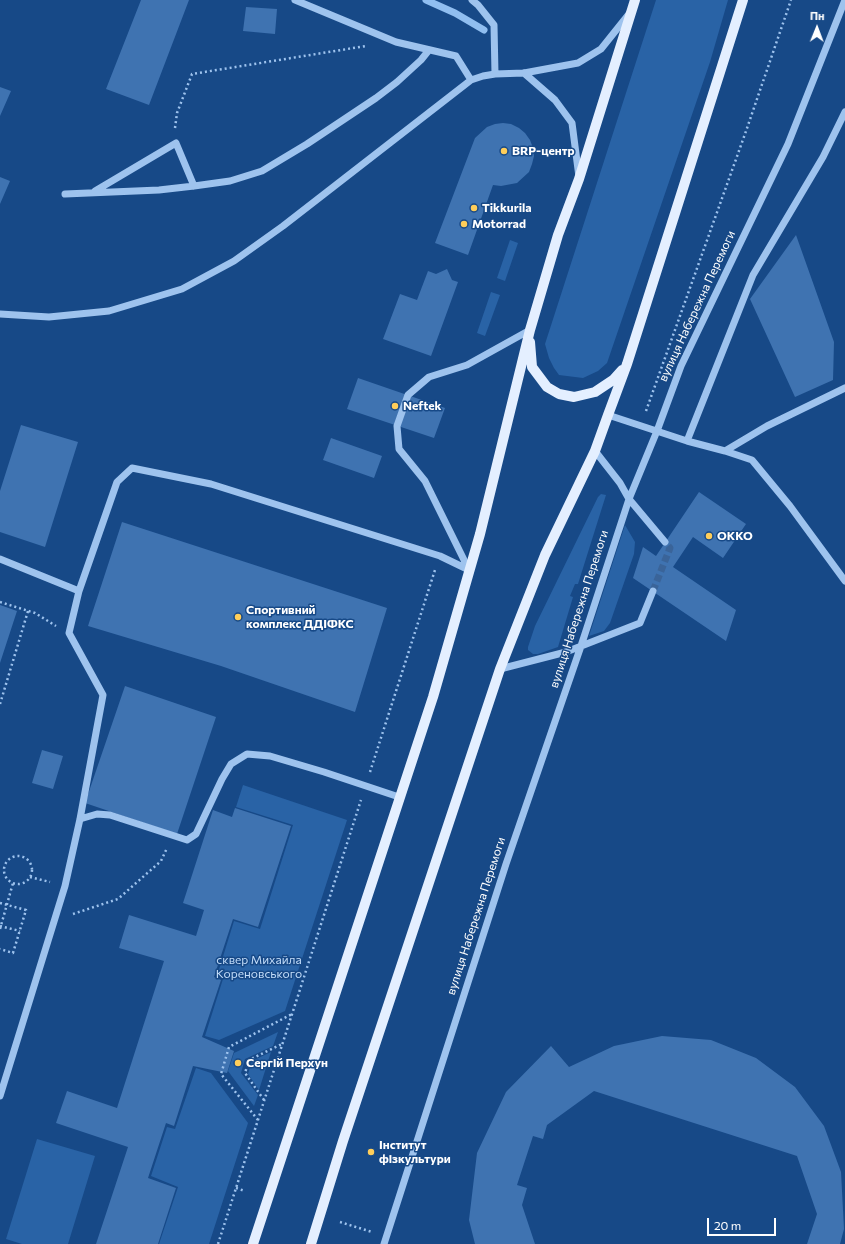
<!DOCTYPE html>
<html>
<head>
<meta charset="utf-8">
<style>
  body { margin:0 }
  #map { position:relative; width:845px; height:1244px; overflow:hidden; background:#174987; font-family:Commissioner,sans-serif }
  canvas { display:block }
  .north { position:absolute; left:797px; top:8px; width:40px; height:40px; -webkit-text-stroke:3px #174987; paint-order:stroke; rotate:1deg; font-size:11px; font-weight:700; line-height:16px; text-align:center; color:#fff }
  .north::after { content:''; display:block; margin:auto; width:14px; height:18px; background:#fff; clip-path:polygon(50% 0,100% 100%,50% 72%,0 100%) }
  .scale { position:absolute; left:707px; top:1218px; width:69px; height:18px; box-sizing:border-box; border:2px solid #fff; border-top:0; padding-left:5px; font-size:12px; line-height:14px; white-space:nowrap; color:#fff; -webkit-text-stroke:3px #174987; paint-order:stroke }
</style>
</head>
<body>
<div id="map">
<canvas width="845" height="1244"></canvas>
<div class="north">Пн</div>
<div class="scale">20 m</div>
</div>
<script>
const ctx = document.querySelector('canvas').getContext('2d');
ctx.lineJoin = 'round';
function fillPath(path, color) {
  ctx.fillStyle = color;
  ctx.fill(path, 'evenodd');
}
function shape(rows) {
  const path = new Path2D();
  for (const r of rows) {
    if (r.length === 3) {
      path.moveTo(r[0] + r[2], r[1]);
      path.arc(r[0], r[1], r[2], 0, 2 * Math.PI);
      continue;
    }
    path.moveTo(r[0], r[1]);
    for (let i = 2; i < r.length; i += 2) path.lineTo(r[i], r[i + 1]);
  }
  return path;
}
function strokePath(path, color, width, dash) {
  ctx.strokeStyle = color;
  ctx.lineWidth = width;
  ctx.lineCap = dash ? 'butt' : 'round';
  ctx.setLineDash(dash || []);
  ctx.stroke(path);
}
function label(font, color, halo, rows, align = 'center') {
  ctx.font = font + ' Commissioner,sans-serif';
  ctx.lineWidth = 3;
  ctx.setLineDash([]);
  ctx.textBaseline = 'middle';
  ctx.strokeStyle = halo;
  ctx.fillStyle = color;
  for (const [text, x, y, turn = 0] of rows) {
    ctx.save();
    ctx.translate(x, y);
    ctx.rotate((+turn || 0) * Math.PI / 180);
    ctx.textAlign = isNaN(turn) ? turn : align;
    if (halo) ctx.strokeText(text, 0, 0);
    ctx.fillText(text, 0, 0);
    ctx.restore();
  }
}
fillPath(shape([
  [656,0,728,0,710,62,607,363,598,371,583,378,559,375,554,368,549,358,545,344],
  [510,240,518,243,505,281,497,278],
  [491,292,500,295,485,336,477,333],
  [601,494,606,495,578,584,575,584,570,596,573,597,558,647,538,654,533,654,528,650,528,647,535,626,598,497],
  [625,525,635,542,634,554,610,623,604,631,589,636],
  [243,785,347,820,285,1011,219,1040,205,1036,223,979,217,976,234,921,260,929,293,825,236,807],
  [278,1032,273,1046,245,1059,241,1073,258,1095,254,1106,228,1071,234,1053],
  [271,1052,259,1090,248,1074,252,1061],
  [196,1068,211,1073,248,1123,209,1244,159,1244,178,1187,151,1176,167,1127,175,1129],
  [37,1139,95,1156,68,1244,22,1244,6,1239]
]), '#2963a6');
strokePath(shape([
  [426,0,455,13,484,30]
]), '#90bef0', 7);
fillPath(shape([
  [141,0,189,0,149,105,106,89],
  [246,7,277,9,275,34,243,31],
  [0,87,11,91,0,116],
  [503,123,511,124,519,128,525,133,530,140,533,148,534,156,532,164,529,172,517,183,501,186,493,185,468,255,435,243,475,138,487,127,495,124],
  [0,177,10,181,0,204],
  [796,235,834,342,833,380,795,397,750,299],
  [447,269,452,280,458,282,431,356,383,339,400,294,417,300,428,271,436,274],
  [358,378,445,408,434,438,347,409],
  [21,425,78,442,45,547,0,532,0,491],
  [331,438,382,456,374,478,323,460],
  [699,492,746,524,723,558,693,537,673,567,736,610,726,641,633,578,643,547,656,556],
  [122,522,387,608,355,712,221,666,88,626],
  [0,605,17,611,0,663],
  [125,686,216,717,177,834,85,803],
  [42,750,63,756,53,789,32,783],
  [235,808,291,826,258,927,233,919,214,977,221,980,202,1037,234,1051,227,1073,193,1066,174,1126,166,1123,148,1178,176,1188,158,1244,96,1244,128,1147,56,1123,67,1091,117,1108,164,961,119,948,129,915,196,936,204,910,183,903,213,810,232,817],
  [662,1036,711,1040,756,1058,795,1087,824,1126,841,1172,844,1229,840,1244,807,1244,817,1214,797,1156,594,1091,547,1125,543,1139,533,1136,517,1185,527,1188,522,1205,535,1244,475,1244,469,1220,477,1153,506,1092,551,1046,569,1067,614,1046]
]), '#3f73b1');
strokePath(shape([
  [653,591,670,548,665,542]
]), '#3a6499', 7, [7, 3.5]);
strokePath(shape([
  [175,128,177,113,192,74,366,46],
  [646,411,745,134,791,0],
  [0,602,35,613,56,626],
  [0,704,28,611],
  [370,772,435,570],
  [18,870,14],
  [30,877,50,882],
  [0,903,26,910,13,953,0,949],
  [73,914,118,899,161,861,167,848],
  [0,926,20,931],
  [0,929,13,883],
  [264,1100,245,1073,249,1060,282,1044],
  [258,1120,221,1074,229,1047,292,1014],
  [236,1188,245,1191],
  [340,1222,372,1232],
  [218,1244,361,800]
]), '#9ec3ee', 2.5, [2, 3]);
strokePath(shape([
  [295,0,396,42,456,56,471,80],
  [472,0,478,5,494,25,495,74],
  [524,73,555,100,572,123,579,177],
  [95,191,176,143,194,186],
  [65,194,159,190,194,186,230,181,262,171,307,144,376,98,397,82,421,60,429,50],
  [0,314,49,317,109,311,182,289,234,261,283,226,471,80,483,76,495,74,524,73,578,63,601,49,629,14],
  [608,415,687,441,725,451,767,426,845,388],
  [687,441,753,275,823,157,845,112],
  [595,451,620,483,629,499,665,542],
  [725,451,752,460,790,506,845,581],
  [0,559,79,591],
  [469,570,425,481,399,449,397,426,408,395,429,377,467,365,530,330],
  [500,669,566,652,640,623,653,591],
  [80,819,97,814,110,815,187,840,196,834,222,779,231,764,247,754,270,756,324,772,399,797],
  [0,1096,65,886,80,819,103,695,69,633,79,591,117,482,132,468,211,484,440,556,469,570],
  [384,1244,506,864,581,646,629,499,657,431,681,366,788,144,845,0]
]), '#9ec3ee', 7);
strokePath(shape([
  [530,342,532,367,547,387,559,394,574,397,595,392,613,380,622,370],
  [253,1244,433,697,480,534,530,330,558,235,579,179,635,0],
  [311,1244,343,1141,500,669,545,555,595,451,608,415,627,364,743,0]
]), '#e4efff', 10);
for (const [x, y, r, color] of [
  [504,151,4,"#ffce5a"],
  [474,208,4,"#ffce5a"],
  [464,224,4,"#ffce5a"],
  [395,406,4,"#ffce5a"],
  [709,536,4,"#ffce5a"],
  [238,617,4,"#ffce5a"],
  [238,1063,4,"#ffce5a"],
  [371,1152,4,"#ffce5a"]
]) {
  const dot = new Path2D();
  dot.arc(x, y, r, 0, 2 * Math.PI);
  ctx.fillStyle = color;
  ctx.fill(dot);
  strokePath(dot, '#174987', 1.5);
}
label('bold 12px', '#fff', '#174987', [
  ["BRP-центр",512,151],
  ["Tikkurila",482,208],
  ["Motorrad",472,224],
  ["Neftek",403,406],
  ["OKKO",717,536],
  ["Спортивний",246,610],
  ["комплекс ДДІФКС",246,624],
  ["Сергій Перхун",246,1063],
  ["Інститут",379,1145],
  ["фізкультури",379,1159]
], 'left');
label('12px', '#fff', '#174987', [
  ["вулиця Набережна Перемоги",697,306,-65],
  ["вулиця Набережна Перемоги",579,609,-72],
  ["вулиця Набережна Перемоги",476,916,-72]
]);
label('12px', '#c3ddfa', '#174987', [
  ["сквер Михайла",259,960],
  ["Кореновського",259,974]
]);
</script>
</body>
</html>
